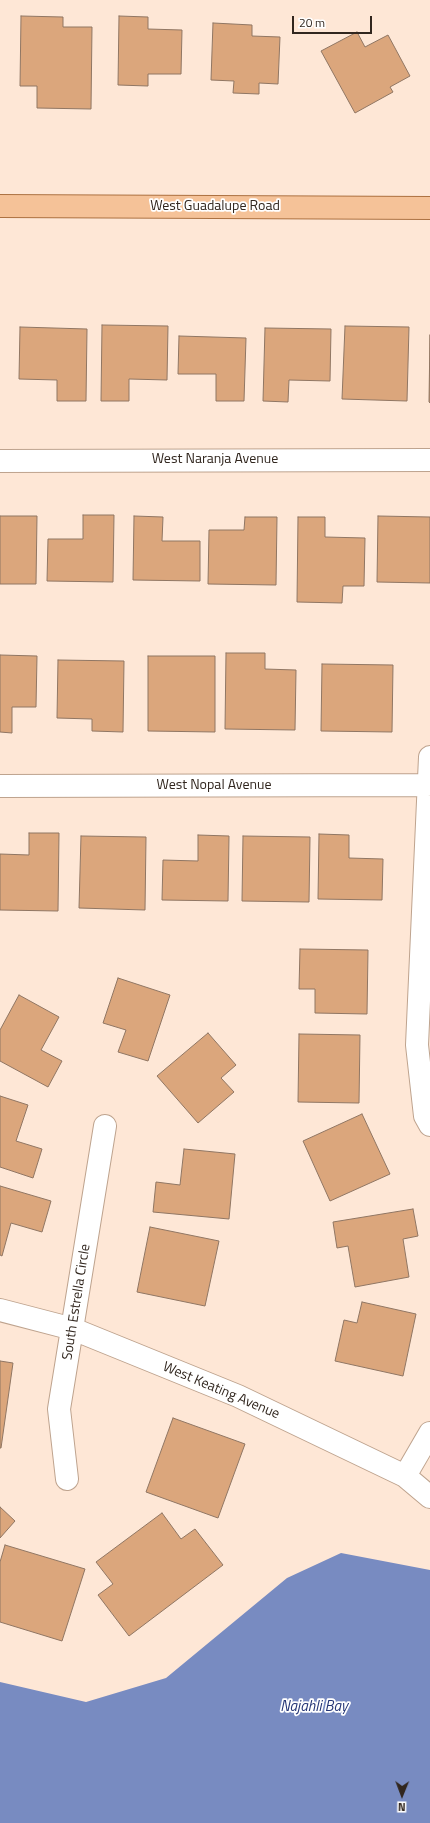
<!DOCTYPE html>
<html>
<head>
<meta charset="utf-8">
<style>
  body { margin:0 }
  #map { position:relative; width:430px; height:1823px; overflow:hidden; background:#fee7d6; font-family:"Titillium Web",sans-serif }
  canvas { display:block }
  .north { position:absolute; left:382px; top:1775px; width:40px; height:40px; -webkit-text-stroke:3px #fff; paint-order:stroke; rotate:181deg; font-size:11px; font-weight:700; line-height:16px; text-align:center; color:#31261e }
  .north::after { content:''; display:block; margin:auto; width:14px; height:18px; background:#31261e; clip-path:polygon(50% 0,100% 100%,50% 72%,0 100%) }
  .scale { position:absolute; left:292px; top:16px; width:80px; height:18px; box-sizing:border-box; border:2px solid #31261e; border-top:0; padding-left:5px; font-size:12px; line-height:14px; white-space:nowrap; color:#31261e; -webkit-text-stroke:3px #fff; paint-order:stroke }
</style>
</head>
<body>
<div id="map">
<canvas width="430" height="1823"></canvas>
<div class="north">N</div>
<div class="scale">20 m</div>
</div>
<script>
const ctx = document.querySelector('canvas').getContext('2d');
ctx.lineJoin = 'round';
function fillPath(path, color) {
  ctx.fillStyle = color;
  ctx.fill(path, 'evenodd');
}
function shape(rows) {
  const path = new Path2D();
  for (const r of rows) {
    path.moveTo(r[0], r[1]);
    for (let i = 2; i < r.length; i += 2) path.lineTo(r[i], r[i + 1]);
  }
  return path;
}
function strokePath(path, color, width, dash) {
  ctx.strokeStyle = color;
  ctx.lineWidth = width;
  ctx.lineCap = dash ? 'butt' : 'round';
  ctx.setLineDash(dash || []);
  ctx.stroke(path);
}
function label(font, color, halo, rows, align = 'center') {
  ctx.font = font + ' "Titillium Web",sans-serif';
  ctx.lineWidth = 3.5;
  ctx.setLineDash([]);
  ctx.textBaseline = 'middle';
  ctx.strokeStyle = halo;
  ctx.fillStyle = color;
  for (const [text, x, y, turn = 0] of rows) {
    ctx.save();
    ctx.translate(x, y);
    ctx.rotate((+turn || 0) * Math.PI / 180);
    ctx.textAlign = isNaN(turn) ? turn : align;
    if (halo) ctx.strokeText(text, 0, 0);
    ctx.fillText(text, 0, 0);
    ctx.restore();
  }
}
fillPath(shape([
  [341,1553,430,1570,430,1823,0,1823,0,1682,86,1702,166,1678,287,1578]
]), '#788bc1');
const building = shape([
  [21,16,63,17,63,27,92,27,91,109,37,108,37,86,20,86,21,16],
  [119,16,148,17,148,29,182,30,181,74,148,74,148,86,118,85,119,16],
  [213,23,252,25,252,36,280,37,278,84,259,83,259,94,233,93,234,81,211,80,213,23],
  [357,32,365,47,388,35,410,76,390,87,393,92,355,113,321,51,357,32],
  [102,325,168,326,167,380,129,379,129,401,101,401,102,325],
  [345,326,409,327,407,401,342,399,345,326],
  [20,327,87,329,86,401,57,401,57,380,19,379,20,327],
  [265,328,331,329,330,381,289,380,288,402,263,401,265,328],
  [430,335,430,403,429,402,430,335],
  [179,336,246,338,244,401,216,401,216,374,178,374,179,336],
  [83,515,114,515,113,582,47,581,48,539,83,539,83,515],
  [0,516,37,516,36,584,0,584,0,516],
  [134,516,163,517,162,541,200,541,200,581,133,580,134,516],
  [378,516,430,517,430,583,377,582,378,516],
  [245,517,277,517,276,585,208,584,209,530,244,530,245,517],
  [298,517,325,517,325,537,365,538,364,586,343,586,342,603,297,602,298,517],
  [226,653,265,653,265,669,296,670,295,730,225,729,226,653],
  [0,655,37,656,36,707,12,707,12,733,0,732,0,655],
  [148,656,215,656,215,732,148,731,148,656],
  [58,660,124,661,123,732,92,731,92,719,57,718,58,660],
  [322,664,393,665,392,732,321,731,322,664],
  [29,833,59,833,58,911,0,910,0,854,29,855,29,833],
  [319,834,349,835,349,858,383,859,382,900,318,899,319,834],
  [198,835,229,836,228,901,162,900,163,860,198,861,198,835],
  [81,836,146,837,145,910,79,908,81,836],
  [243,836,310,837,309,902,242,901,243,836],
  [300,949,368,950,367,1014,315,1013,315,989,299,989,300,949],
  [118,978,170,995,148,1061,118,1052,126,1030,103,1023,118,978],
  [19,995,59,1017,41,1050,62,1061,48,1087,0,1061,0,1030,19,995],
  [208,1033,236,1065,221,1078,234,1092,198,1123,157,1076,208,1033],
  [299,1034,360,1035,359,1103,298,1102,299,1034],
  [0,1096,28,1105,16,1141,42,1149,33,1178,0,1167,0,1096],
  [362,1114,390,1174,330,1201,303,1141,362,1114],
  [184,1149,235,1154,229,1219,153,1212,156,1182,180,1185,184,1149],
  [0,1186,51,1201,42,1232,11,1223,2,1256,0,1255,0,1186],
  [413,1209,418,1236,403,1239,409,1277,355,1287,348,1246,337,1248,333,1222,413,1209],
  [150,1227,219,1241,205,1306,137,1292,150,1227],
  [362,1302,416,1314,403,1376,335,1361,344,1320,357,1323,362,1302],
  [0,1361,13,1363,1,1448,0,1448,0,1361],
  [173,1418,245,1444,218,1518,146,1492,173,1418],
  [0,1507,15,1521,0,1538,0,1507],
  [162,1513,181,1539,195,1529,223,1565,129,1636,98,1595,113,1584,96,1562,162,1513],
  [5,1545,85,1569,62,1641,0,1622,0,1562,5,1545]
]);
fillPath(building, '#dba67c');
strokePath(building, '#907663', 1);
const minor = shape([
  [0,461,430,460],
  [430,757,417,1045,425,1116,430,1125],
  [0,786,428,785],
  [0,1310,73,1329,238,1396,405,1476,430,1497],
  [405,1476,430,1433],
  [67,1479,59,1409,105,1126]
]);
const major = shape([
  [0,206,430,208]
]);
strokePath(minor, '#bea38e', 24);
strokePath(major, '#ac7141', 24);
strokePath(minor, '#fff', 22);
strokePath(major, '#f5c298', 22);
label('14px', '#31261e', '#fff', [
  ["West Guadalupe Road",215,207],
  ["West Naranja Avenue",215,460],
  ["West Nopal Avenue",214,786],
  ["South Estrella Circle",77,1302,-81],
  ["West Keating Avenue",221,1391,23]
]);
label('italic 15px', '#243576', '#fff', [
  ["Najahli Bay",314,1707]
]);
</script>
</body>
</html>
